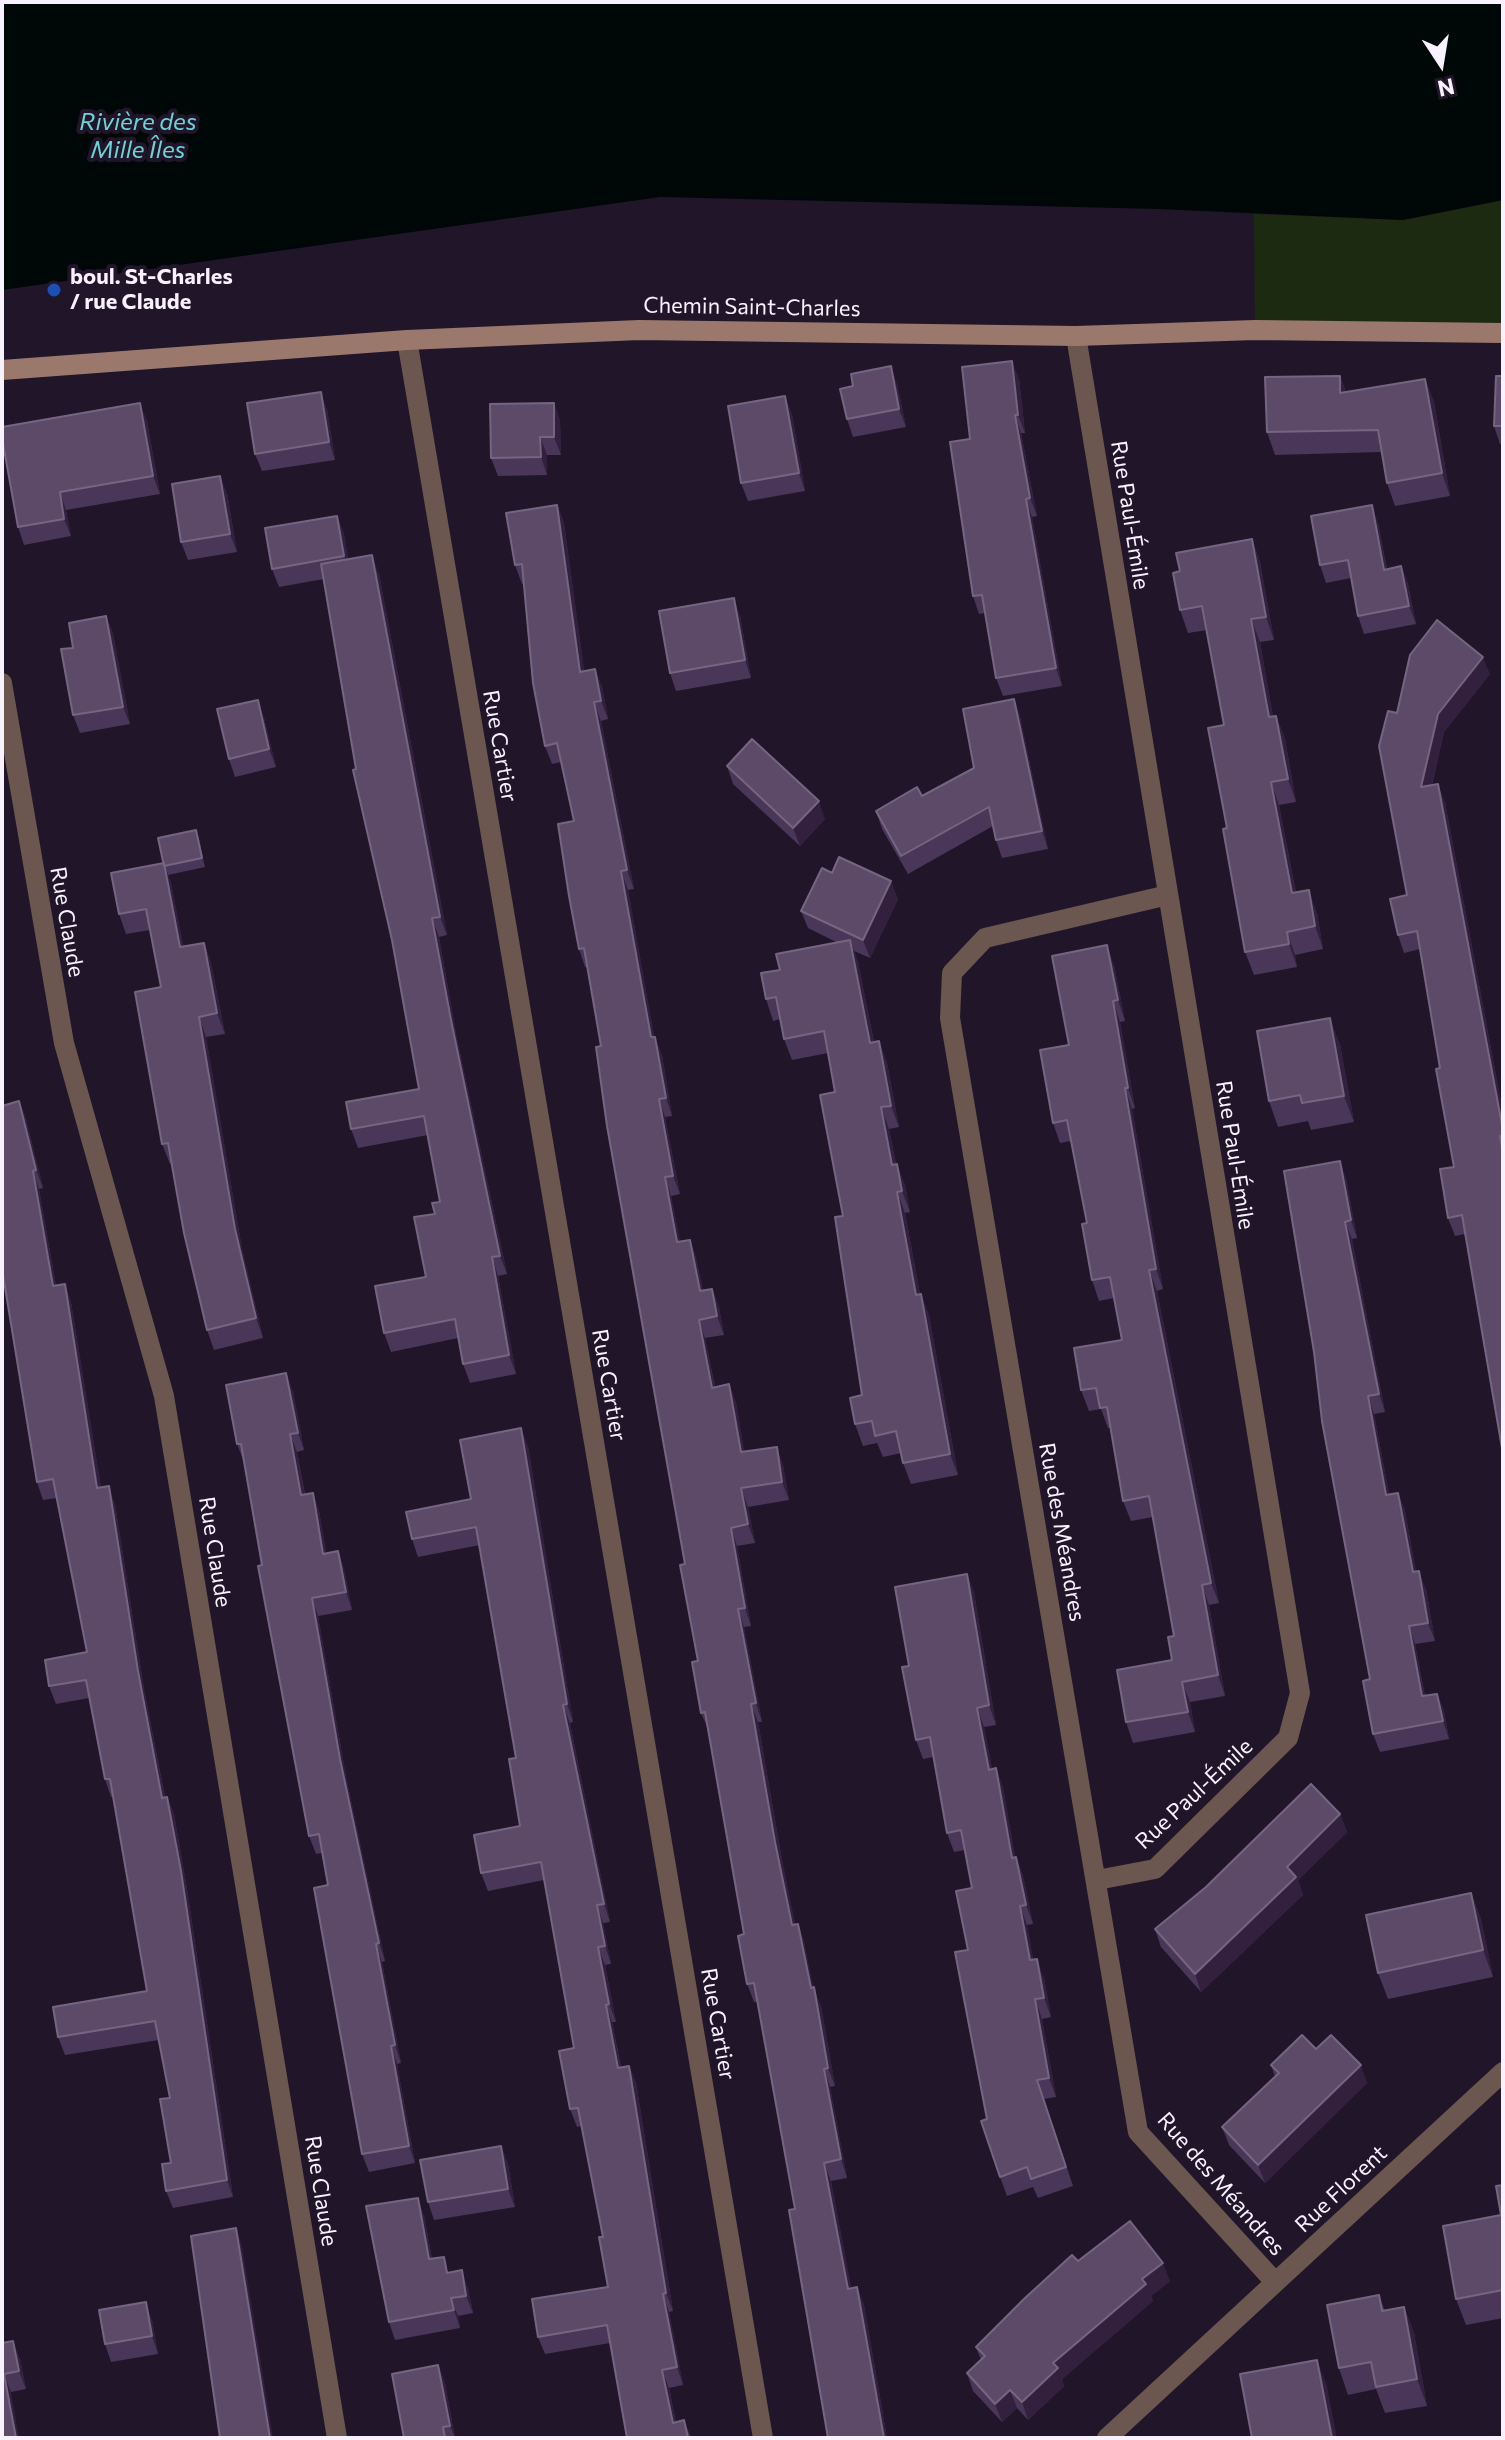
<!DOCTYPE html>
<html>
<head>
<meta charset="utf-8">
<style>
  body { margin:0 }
  #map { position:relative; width:1505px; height:2440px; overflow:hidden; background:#21152a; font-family:Commissioner,sans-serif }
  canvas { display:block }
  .frame { position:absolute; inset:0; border:4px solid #f8f2fe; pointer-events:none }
  .north { position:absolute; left:1401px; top:24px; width:80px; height:80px; -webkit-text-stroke:6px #21152a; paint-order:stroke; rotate:168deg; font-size:22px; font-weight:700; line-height:32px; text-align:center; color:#f8f2fe }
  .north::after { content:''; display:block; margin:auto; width:28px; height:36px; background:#f8f2fe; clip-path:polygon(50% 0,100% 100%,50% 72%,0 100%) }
</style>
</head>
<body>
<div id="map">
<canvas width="1505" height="2440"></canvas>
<div class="frame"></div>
<div class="north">N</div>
</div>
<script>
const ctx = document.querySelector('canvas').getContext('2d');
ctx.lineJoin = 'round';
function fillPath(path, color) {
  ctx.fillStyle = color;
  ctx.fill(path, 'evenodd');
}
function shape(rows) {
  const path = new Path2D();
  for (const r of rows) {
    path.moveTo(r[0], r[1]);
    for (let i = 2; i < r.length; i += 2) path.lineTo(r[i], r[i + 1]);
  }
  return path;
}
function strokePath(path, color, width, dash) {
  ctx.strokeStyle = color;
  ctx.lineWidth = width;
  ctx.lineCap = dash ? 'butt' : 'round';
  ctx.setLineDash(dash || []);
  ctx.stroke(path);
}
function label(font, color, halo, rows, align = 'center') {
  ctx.font = font + ' Commissioner,sans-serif';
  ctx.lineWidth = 8;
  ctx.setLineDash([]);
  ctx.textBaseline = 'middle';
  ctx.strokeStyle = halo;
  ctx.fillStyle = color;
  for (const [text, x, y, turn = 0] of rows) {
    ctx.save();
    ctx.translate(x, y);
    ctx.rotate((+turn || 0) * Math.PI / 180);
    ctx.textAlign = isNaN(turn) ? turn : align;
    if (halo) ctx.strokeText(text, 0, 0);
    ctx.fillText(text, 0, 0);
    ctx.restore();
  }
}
fillPath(shape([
  [1503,200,1503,333,1255,330,1254,214,1403,220]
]), '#1d2a12');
fillPath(shape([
  [2,2,1503,2,1503,200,1403,220,1158,209,660,197,2,290]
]), '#000707');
strokePath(shape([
  [1076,336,1300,1693,1288,1738,1155,1869,1097,1880],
  [407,340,763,2438],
  [2,683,64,1043,164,1396,337,2438],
  [1168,895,985,938,952,973,950,1018,1138,2132,1275,2282],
  [1107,2438,1503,2072]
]), '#6b574f', 20);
strokePath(shape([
  [2,370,407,340,639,330,1076,336,1255,330,1503,333]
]), '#9a796c', 20);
fillPath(shape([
  [1340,376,1346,392,1425,379,1434,402,1450,496,1395,506,1387,483,1382,452,1275,455,1267,432],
  [1503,376,1503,444,1500,444,1494,426],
  [1019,379,1025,433,1021,433,1037,516,1032,517,1062,686,1003,696,996,678,985,613,979,614,973,596,970,439],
  [897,384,906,427,853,437,847,419],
  [554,403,560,421,561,455,547,455,547,475,498,476,491,458],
  [327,409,335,460,262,471,255,454],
  [792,414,805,491,748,501,741,483],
  [147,421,160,494,66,510,71,536,24,545,18,527],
  [227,493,237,552,188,560,181,542],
  [557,505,564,523,584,671,595,669,602,687,608,719,601,721,634,889,628,890,654,1037,662,1055,672,1116,665,1117,680,1194,671,1196,680,1242,690,1240,696,1258,703,1291,712,1289,719,1307,724,1335,705,1338,715,1387,729,1384,736,1403,744,1452,783,1465,789,1500,748,1507,755,1543,737,1546,751,1626,744,1627,762,1722,758,1722,782,1860,795,1925,798,1924,804,1942,813,1988,821,2006,835,2086,830,2087,847,2178,831,2181,851,2288,857,2287,864,2305,887,2438,828,2438,795,2209,758,2002,754,2002,747,1984,744,1934,709,1731,701,1713,698,1661,685,1564,601,1046,587,967,585,967,579,949,574,821,561,762,552,764,545,746,524,583,522,584,515,565],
  [337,516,344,534,348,559,379,574,447,935,439,937,457,1039,507,1274,498,1276,516,1374,470,1383,463,1364,458,1338,391,1352,384,1333,426,1277,435,1214,440,1202,428,1135,358,1148,351,1129,419,1089,324,579,279,587,272,569],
  [1378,523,1387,569,1401,566,1408,584,1416,624,1364,634,1358,616,1351,578,1326,583,1320,565],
  [1252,539,1260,562,1274,640,1260,642,1273,717,1276,716,1285,739,1296,802,1279,805,1296,893,1317,913,1323,949,1295,955,1297,967,1254,975,1245,952,1227,828,1224,725,1207,630,1188,633,1180,610,1180,571],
  [106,616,113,634,130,724,80,733,73,715,73,648],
  [740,616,751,678,676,691,670,673],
  [1490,674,1444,732,1432,785,1445,802,1503,1113,1503,1454,1465,1234,1455,1236,1448,1218,1454,1167,1440,1068,1420,949,1404,953,1398,935,1407,895,1397,713],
  [1014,699,1020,717,1048,849,1002,858,996,840,993,826,908,874,882,829,876,811,922,796,974,768],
  [264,718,276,767,235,777,229,759],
  [727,766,825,819,800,846,733,784],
  [196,830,199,839,205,867,168,875,171,883,183,947,204,943,211,963,225,1034,206,1037,242,1249,263,1338,214,1350,207,1330,172,1164,170,1164,162,1144,161,987,150,930,126,934,119,914,163,863],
  [832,873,898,899,870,958,854,951,858,962,874,1042,879,1041,887,1063,899,1127,889,1129,896,1164,905,1185,910,1212,905,1213,920,1294,929,1315,958,1475,911,1484,903,1463,901,1453,883,1457,877,1443,863,1446,855,1424,862,1395,843,1216,835,1092,828,1053,792,1060,784,1039,780,1019,773,1021,766,999,780,970,838,943,808,928,801,911],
  [1114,965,1125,1021,1120,1022,1135,1108,1132,1109,1163,1289,1157,1291,1219,1603,1209,1605,1225,1696,1190,1702,1195,1732,1133,1743,1126,1722,1172,1660,1174,1636,1153,1517,1131,1521,1123,1501,1111,1428,1108,1428,1101,1409,1089,1411,1081,1390,1122,1340,1114,1298,1099,1301,1092,1280,1087,1223,1071,1141,1060,1143,1053,1123,1069,1045],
  [1340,1044,1354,1122,1311,1130,1308,1121,1278,1127,1269,1101],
  [19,1101,26,1119,43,1188,39,1189,56,1286,65,1284,71,1302,101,1488,115,1504,144,1689,165,1797,167,1797,174,1814,187,1889,233,2197,173,2208,166,2191,171,2163,170,2098,159,2040,65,2055,58,2037,147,1991,113,1797,111,1797,105,1779,89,1698,56,1704,49,1686,87,1652,57,1498,43,1500,37,1482],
  [1346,1178,1357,1238,1352,1239,1385,1412,1374,1414,1389,1494,1398,1493,1405,1511,1416,1572,1426,1589,1435,1641,1415,1644,1425,1696,1437,1694,1444,1711,1449,1739,1380,1752,1373,1734,1370,1679,1314,1352],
  [293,1391,304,1450,297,1452,305,1494,313,1493,319,1511,326,1553,338,1551,344,1569,352,1610,318,1616,346,1777,385,1961,382,1962,401,2063,397,2064,415,2163,369,2172,362,2154,328,1885,322,1853,316,1854,309,1836,244,1462,237,1444],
  [528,1446,573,1722,570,1723,610,1922,603,1923,611,1964,605,1965,616,2022,612,2022,621,2067,629,2066,636,2083,673,2311,669,2312,683,2385,669,2388,676,2422,684,2420,691,2438,627,2438,610,2343,545,2354,538,2337,608,2287,603,2237,582,2126,577,2127,570,2109,574,2048,544,1880,488,1891,481,1873,520,1826,516,1758,480,1545,418,1557,412,1539,471,1499],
  [967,1574,974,1593,996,1725,984,1727,992,1769,996,1768,1003,1788,1015,1857,1016,1857,1023,1876,1033,1924,1027,1925,1033,1960,1044,1978,1051,2017,1042,2019,1056,2097,1044,2099,1073,2186,1038,2198,1033,2187,1007,2196,1000,2177,987,2119,968,1950,972,1888,965,1850,954,1852,947,1833,933,1757,923,1759,916,1740,909,1666],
  [1340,1814,1347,1832,1298,1880,1303,1895,1201,1992,1161,1947,1155,1929],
  [1471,1893,1481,1919,1493,1977,1388,1999,1378,1973],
  [1316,2049,1367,2083,1265,2183,1229,2145,1222,2127,1275,2077,1271,2065],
  [501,2146,508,2164,515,2207,434,2220,428,2202],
  [1503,2185,1503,2318,1466,2325,1456,2299,1501,2215],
  [424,2215,432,2259,468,2288,473,2313,458,2316,460,2328,395,2340,389,2322],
  [1078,2261,1170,2281,1151,2296,1153,2301,1062,2379,1064,2386,1028,2420,1017,2408,1002,2422,973,2391,967,2373,981,2360,976,2347],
  [1379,2295,1385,2311,1404,2307,1414,2333,1427,2406,1385,2413,1376,2389,1348,2395,1339,2368],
  [152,2320,158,2354,111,2362,105,2344],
  [2,2343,20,2359,26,2389,11,2392,2,2438],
  [438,2365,445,2383,455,2438,404,2438]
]), '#4a3658');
fillPath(shape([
  [1012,361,1019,379,1025,433,1018,415],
  [891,366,897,384,906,427,899,409],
  [1340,376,1348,398,1340,393],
  [1425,379,1434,402,1450,496,1442,473],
  [321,392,327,409,335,460,329,442],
  [785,396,792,414,805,491,799,473],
  [140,403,147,421,160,494,153,476],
  [554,403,560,421,561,455,554,437],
  [1015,415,1021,433,1037,516,1030,498],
  [540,437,547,455,547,475,541,457],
  [220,476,227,493,237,552,230,534],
  [60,492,66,510,71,536,64,519],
  [1026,499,1032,517,1062,686,1056,668],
  [557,505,564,523,587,690,580,672],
  [1372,505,1378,523,1390,587,1384,570],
  [337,516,344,534,351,574,344,556],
  [1252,539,1260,562,1274,640,1266,617],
  [372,555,379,574,447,935,440,917],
  [1401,566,1408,584,1416,624,1409,606],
  [734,598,740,616,751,678,745,660],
  [106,616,113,634,130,724,123,707],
  [1251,619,1260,642,1277,740,1269,717],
  [1483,657,1490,674,1444,732,1427,805,1421,787,1438,714],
  [595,669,602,687,608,719,601,701],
  [1014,699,1020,717,1048,849,1042,831],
  [258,700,264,718,276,767,269,749],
  [594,702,601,721,634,889,627,870],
  [1276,716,1285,739,1296,802,1288,779],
  [1271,782,1279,805,1300,916,1292,893],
  [1438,784,1445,802,1503,1113,1503,1130],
  [819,801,825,819,800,846,793,828],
  [196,830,199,839,205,867,202,858],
  [164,863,171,883,188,968,180,947],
  [621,871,628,890,658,1056,651,1037],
  [891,881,898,899,870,958,863,940],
  [1309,890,1317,913,1323,949,1315,926],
  [432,918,439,937,457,1039,507,1274,500,1256,451,1020],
  [1287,932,1295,955,1297,967,1289,944],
  [850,940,858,962,878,1064,870,1043],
  [204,943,211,963,225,1034,217,1013],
  [1107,945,1114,965,1125,1021,1118,1000],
  [1113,1001,1120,1022,1135,1108,1128,1088],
  [199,1017,206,1037,242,1249,263,1338,256,1318,235,1229],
  [1330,1018,1340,1044,1354,1122,1344,1096],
  [655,1037,662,1055,672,1116,666,1098],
  [879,1041,887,1063,899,1127,891,1106],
  [1125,1088,1132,1109,1163,1289,1156,1269],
  [659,1099,665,1117,680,1194,673,1176],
  [19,1101,26,1119,43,1188,36,1170],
  [881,1107,889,1129,900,1186,892,1165],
  [1340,1161,1346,1178,1357,1238,1351,1220],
  [897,1164,905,1185,910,1212,902,1191],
  [33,1171,39,1189,59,1304,53,1286],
  [665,1177,671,1196,684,1261,677,1242],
  [897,1192,905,1213,924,1316,916,1295],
  [1345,1222,1352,1239,1385,1412,1379,1394],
  [690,1240,696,1258,706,1309,700,1291],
  [492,1257,498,1276,516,1374,509,1355],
  [1149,1270,1157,1291,1219,1603,1211,1583],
  [65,1284,71,1302,104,1506,97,1488],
  [712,1289,719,1307,724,1335,717,1316],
  [921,1294,929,1315,958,1475,950,1454],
  [699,1320,705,1338,718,1406,712,1388],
  [286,1373,293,1391,304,1450,298,1433],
  [729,1384,736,1403,748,1471,741,1452],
  [1368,1396,1374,1414,1393,1513,1386,1495],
  [521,1428,528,1446,573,1722,567,1704],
  [290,1434,297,1452,308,1513,301,1495],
  [777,1447,783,1465,789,1500,782,1482],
  [109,1486,115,1504,144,1689,168,1815,162,1798,138,1671],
  [741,1488,748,1507,755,1543,748,1524],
  [313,1493,319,1511,330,1572,323,1554],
  [1398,1493,1405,1511,1419,1590,1413,1572],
  [731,1528,737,1546,751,1626,745,1608],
  [338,1551,344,1569,352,1610,346,1592],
  [1419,1571,1426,1589,1435,1641,1428,1623],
  [967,1574,974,1593,996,1725,989,1705],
  [1202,1585,1209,1605,1225,1696,1218,1675],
  [312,1598,318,1616,346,1777,385,1961,379,1943,340,1759],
  [738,1609,744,1627,762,1722,756,1703],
  [1409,1626,1415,1644,1428,1714,1422,1696],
  [1182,1682,1190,1702,1195,1732,1188,1712],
  [1437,1694,1444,1711,1449,1739,1443,1721],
  [751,1704,758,1722,782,1860,799,1943,792,1925,775,1842],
  [563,1705,570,1723,610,1922,604,1904],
  [977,1708,984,1727,996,1789,989,1770],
  [996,1768,1003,1788,1019,1877,1012,1858],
  [167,1797,174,1814,187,1889,233,2197,227,2180],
  [1340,1814,1347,1832,1298,1880,1303,1895,1201,1992,1195,1974,1287,1867],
  [1016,1857,1023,1876,1033,1924,1026,1905],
  [1471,1893,1481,1919,1493,1977,1483,1950],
  [597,1905,603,1923,611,1964,605,1946],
  [1020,1906,1027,1925,1037,1980,1030,1960],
  [798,1924,804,1942,817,2006,811,1988],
  [376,1944,382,1962,401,2063,395,2045],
  [598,1947,605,1965,616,2022,609,2004],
  [1037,1959,1044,1978,1051,2017,1044,1998],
  [814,1987,821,2006,835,2086,828,2068],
  [1035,1999,1042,2019,1056,2097,1049,2078],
  [606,2005,612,2022,624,2086,618,2068],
  [391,2046,397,2064,415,2163,409,2146],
  [1361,2065,1367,2083,1265,2183,1258,2165],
  [629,2066,636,2083,673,2311,666,2293],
  [824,2069,830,2087,847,2178,841,2159],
  [501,2146,508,2164,515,2207,508,2189],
  [824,2163,831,2181,855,2307,848,2289],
  [418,2198,424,2215,435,2277,429,2259],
  [236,2228,242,2246,273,2438,270,2438],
  [1163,2263,1170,2281,1151,2296,1153,2301,1062,2379,1064,2386,1028,2420,1022,2402,1053,2363,1142,2279],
  [462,2270,468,2288,473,2313,466,2296],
  [857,2287,864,2305,887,2438,884,2438],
  [663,2294,669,2312,683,2385,677,2367],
  [451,2298,458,2316,460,2328,454,2310],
  [146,2302,152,2320,158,2354,152,2336],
  [1404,2307,1414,2333,1427,2406,1417,2379],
  [13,2341,20,2359,26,2389,19,2371],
  [1317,2360,1327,2386,1337,2438,1332,2438],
  [438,2365,445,2383,455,2438,450,2426],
  [662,2370,669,2388,679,2438,673,2423],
  [4,2374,11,2392,19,2438,16,2438],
  [1010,2390,1017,2408,1002,2422,995,2404]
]), '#32203e');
const building = shape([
  [1012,361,1018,415,1015,415,1030,498,1026,499,1056,668,996,678,982,595,973,596,950,442,970,439,962,367,1012,361],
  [891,366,899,409,847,419,840,389,853,386,851,374,891,366],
  [1340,376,1340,393,1425,379,1442,473,1387,483,1378,430,1267,432,1265,377,1340,376],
  [1496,376,1503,376,1503,426,1494,426,1496,376],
  [321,392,329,442,255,454,247,403,321,392],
  [785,396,799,473,741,483,728,406,785,396],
  [140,403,153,476,60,492,64,519,18,527,2,438,2,427,140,403],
  [554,403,554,437,540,437,541,457,491,458,490,404,554,403],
  [220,476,230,534,181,542,172,484,220,476],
  [557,505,580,672,595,669,601,701,594,702,627,870,621,871,651,1037,655,1037,666,1098,659,1099,673,1176,665,1177,677,1242,690,1240,700,1291,712,1289,717,1316,699,1320,712,1388,729,1384,741,1452,777,1447,782,1482,741,1488,748,1524,731,1528,745,1608,738,1609,756,1703,751,1704,775,1842,792,1925,798,1924,811,1988,814,1987,828,2068,824,2069,841,2159,824,2163,848,2289,857,2287,884,2438,828,2438,789,2210,795,2209,754,1983,747,1984,738,1936,744,1934,705,1712,701,1713,692,1662,698,1661,680,1565,685,1564,607,1126,596,1047,601,1046,584,948,579,949,569,896,558,824,574,821,557,743,545,746,533,683,522,564,515,565,506,513,557,505],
  [1372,505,1384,570,1401,566,1409,606,1358,616,1348,560,1320,565,1311,516,1372,505],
  [337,516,344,556,272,569,265,528,337,516],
  [1252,539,1266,617,1251,619,1269,717,1276,716,1288,779,1271,782,1292,893,1309,890,1315,926,1287,932,1289,944,1245,952,1223,829,1227,828,1208,728,1224,725,1202,606,1180,610,1173,573,1180,571,1176,553,1252,539],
  [372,555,440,917,432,918,451,1020,500,1256,492,1257,509,1355,463,1364,455,1319,384,1333,375,1286,426,1277,414,1217,435,1214,432,1203,440,1202,424,1116,351,1129,346,1102,419,1089,392,940,353,770,356,769,321,564,372,555],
  [734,598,745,660,670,673,659,611,734,598],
  [106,616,123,707,73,715,61,649,73,648,69,623,106,616],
  [1437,620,1483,657,1438,714,1421,787,1438,784,1503,1130,1503,1136,1500,1136,1503,1154,1503,1454,1462,1215,1448,1218,1440,1169,1454,1167,1436,1069,1440,1068,1417,931,1398,935,1390,899,1407,895,1379,746,1388,711,1397,713,1410,655,1437,620],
  [1014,699,1042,831,996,840,989,807,901,856,876,811,917,787,922,796,974,768,963,709,1014,699],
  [258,700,269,749,229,759,217,709,258,700],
  [752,739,819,801,793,828,727,766,752,739],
  [196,830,202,858,164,866,158,838,196,830],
  [839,857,891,881,863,940,801,911,822,868,832,873,839,857],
  [164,863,180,947,204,943,217,1013,199,1017,235,1229,256,1318,207,1330,184,1233,168,1143,162,1144,135,992,161,987,146,909,119,914,111,873,164,863],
  [850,940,870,1043,879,1041,891,1106,881,1107,892,1165,897,1164,902,1191,897,1192,916,1295,921,1294,950,1454,903,1463,896,1431,875,1436,872,1421,855,1424,850,1398,862,1395,835,1217,843,1216,820,1095,835,1092,824,1031,784,1039,776,997,766,999,761,973,780,970,776,954,850,940],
  [1107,945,1118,1000,1113,1001,1128,1088,1125,1088,1156,1269,1149,1270,1211,1583,1202,1585,1218,1675,1182,1682,1188,1712,1126,1722,1117,1670,1172,1660,1168,1637,1174,1636,1149,1496,1123,1501,1107,1407,1100,1408,1096,1388,1081,1390,1074,1348,1122,1340,1110,1277,1092,1280,1082,1224,1087,1223,1067,1120,1053,1123,1040,1050,1069,1045,1052,956,1107,945],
  [1330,1018,1344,1096,1302,1103,1300,1095,1269,1101,1257,1031,1330,1018],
  [19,1101,36,1170,33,1171,53,1286,65,1284,97,1488,109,1486,138,1671,162,1798,167,1797,181,1871,227,2180,166,2191,162,2164,171,2163,160,2099,170,2098,155,2021,58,2037,53,2007,147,1991,110,1779,105,1779,86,1680,49,1686,45,1660,87,1652,53,1479,37,1482,2,1269,2,1106,19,1101],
  [1340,1161,1351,1220,1345,1222,1379,1394,1368,1396,1386,1495,1398,1493,1413,1572,1419,1571,1428,1623,1409,1626,1422,1696,1437,1694,1443,1721,1373,1734,1363,1681,1370,1679,1322,1421,1314,1352,1284,1171,1340,1161],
  [286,1373,298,1433,290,1434,301,1495,313,1493,323,1554,338,1551,346,1592,312,1598,340,1759,379,1943,376,1944,395,2045,391,2046,409,2146,362,2154,314,1888,328,1885,319,1834,309,1836,258,1566,262,1565,241,1444,237,1444,226,1385,286,1373],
  [521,1428,567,1704,563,1705,604,1904,597,1905,605,1946,598,1947,609,2004,606,2005,618,2068,629,2066,666,2293,663,2294,677,2367,662,2370,673,2423,684,2420,688,2438,627,2438,607,2325,538,2337,532,2299,608,2287,599,2237,603,2237,578,2108,570,2109,559,2051,574,2048,541,1862,481,1873,474,1835,520,1826,509,1759,516,1758,476,1527,412,1539,406,1512,471,1499,460,1440,521,1428],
  [967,1574,989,1705,977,1708,989,1770,996,1768,1012,1858,1016,1857,1026,1905,1020,1906,1030,1960,1037,1959,1044,1998,1035,1999,1049,2078,1037,2080,1066,2167,1031,2179,1027,2167,1000,2177,981,2121,987,2119,955,1952,968,1950,956,1891,972,1888,961,1830,947,1833,930,1737,916,1740,902,1667,909,1666,895,1587,967,1574],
  [1311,1784,1340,1814,1287,1867,1296,1877,1195,1974,1155,1929,1206,1887,1311,1784],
  [1471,1893,1483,1950,1378,1973,1366,1915,1471,1893],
  [1302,2035,1316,2049,1331,2035,1361,2065,1258,2165,1222,2127,1279,2073,1271,2065,1302,2035],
  [501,2146,508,2189,428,2202,420,2160,501,2146],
  [1503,2185,1503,2290,1456,2299,1443,2226,1501,2215,1496,2186,1503,2185],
  [418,2198,429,2259,444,2257,447,2273,462,2270,466,2296,451,2298,454,2310,389,2322,366,2206,418,2198],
  [1130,2221,1163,2263,1142,2279,1146,2284,1053,2363,1058,2368,1022,2402,1010,2390,995,2404,967,2373,985,2356,976,2347,1025,2298,1072,2255,1078,2261,1130,2221],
  [236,2228,270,2438,220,2438,191,2236,236,2228],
  [1379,2295,1382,2311,1404,2307,1417,2379,1376,2387,1371,2362,1339,2368,1327,2305,1379,2295],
  [146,2302,152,2336,105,2344,99,2310,146,2302],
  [13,2341,19,2371,4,2374,16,2438,2,2438,2,2343,13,2341],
  [1317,2360,1332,2438,1252,2438,1240,2374,1317,2360],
  [438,2365,450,2426,443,2427,445,2438,404,2438,392,2374,438,2365]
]);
fillPath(building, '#5d4a69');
strokePath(building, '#756581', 2);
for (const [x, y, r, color] of [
  [54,290,8,"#1a4fb4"]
]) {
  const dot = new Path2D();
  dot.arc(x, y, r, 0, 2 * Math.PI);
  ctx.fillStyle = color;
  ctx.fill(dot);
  strokePath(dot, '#21152a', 3);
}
label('bold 22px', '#f8f2fe', '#21152a', [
  ["boul. St-Charles",70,277],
  ["/ rue Claude",70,302]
], 'left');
label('22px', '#f8f2fe', '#21152a', [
  ["Chemin Saint-Charles",752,307,1],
  ["Rue Paul-Émile",1130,515,81],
  ["Rue Cartier",500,746,80],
  ["Rue Claude",67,922,80],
  ["Rue Paul-Émile",1235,1155,81],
  ["Rue Cartier",609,1385,80],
  ["Rue des Méandres",1062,1532,80],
  ["Rue Claude",215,1552,81],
  ["Rue Paul-Émile",1194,1794,-43],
  ["Rue Cartier",718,2024,80],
  ["Rue des Méandres",1221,2184,49],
  ["Rue Florent",1341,2189,-43],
  ["Rue Claude",321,2191,81]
]);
label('italic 24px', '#6cd4d7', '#21152a', [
  ["Rivière des",138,122],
  ["Mille Îles",138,150]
]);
</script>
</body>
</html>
